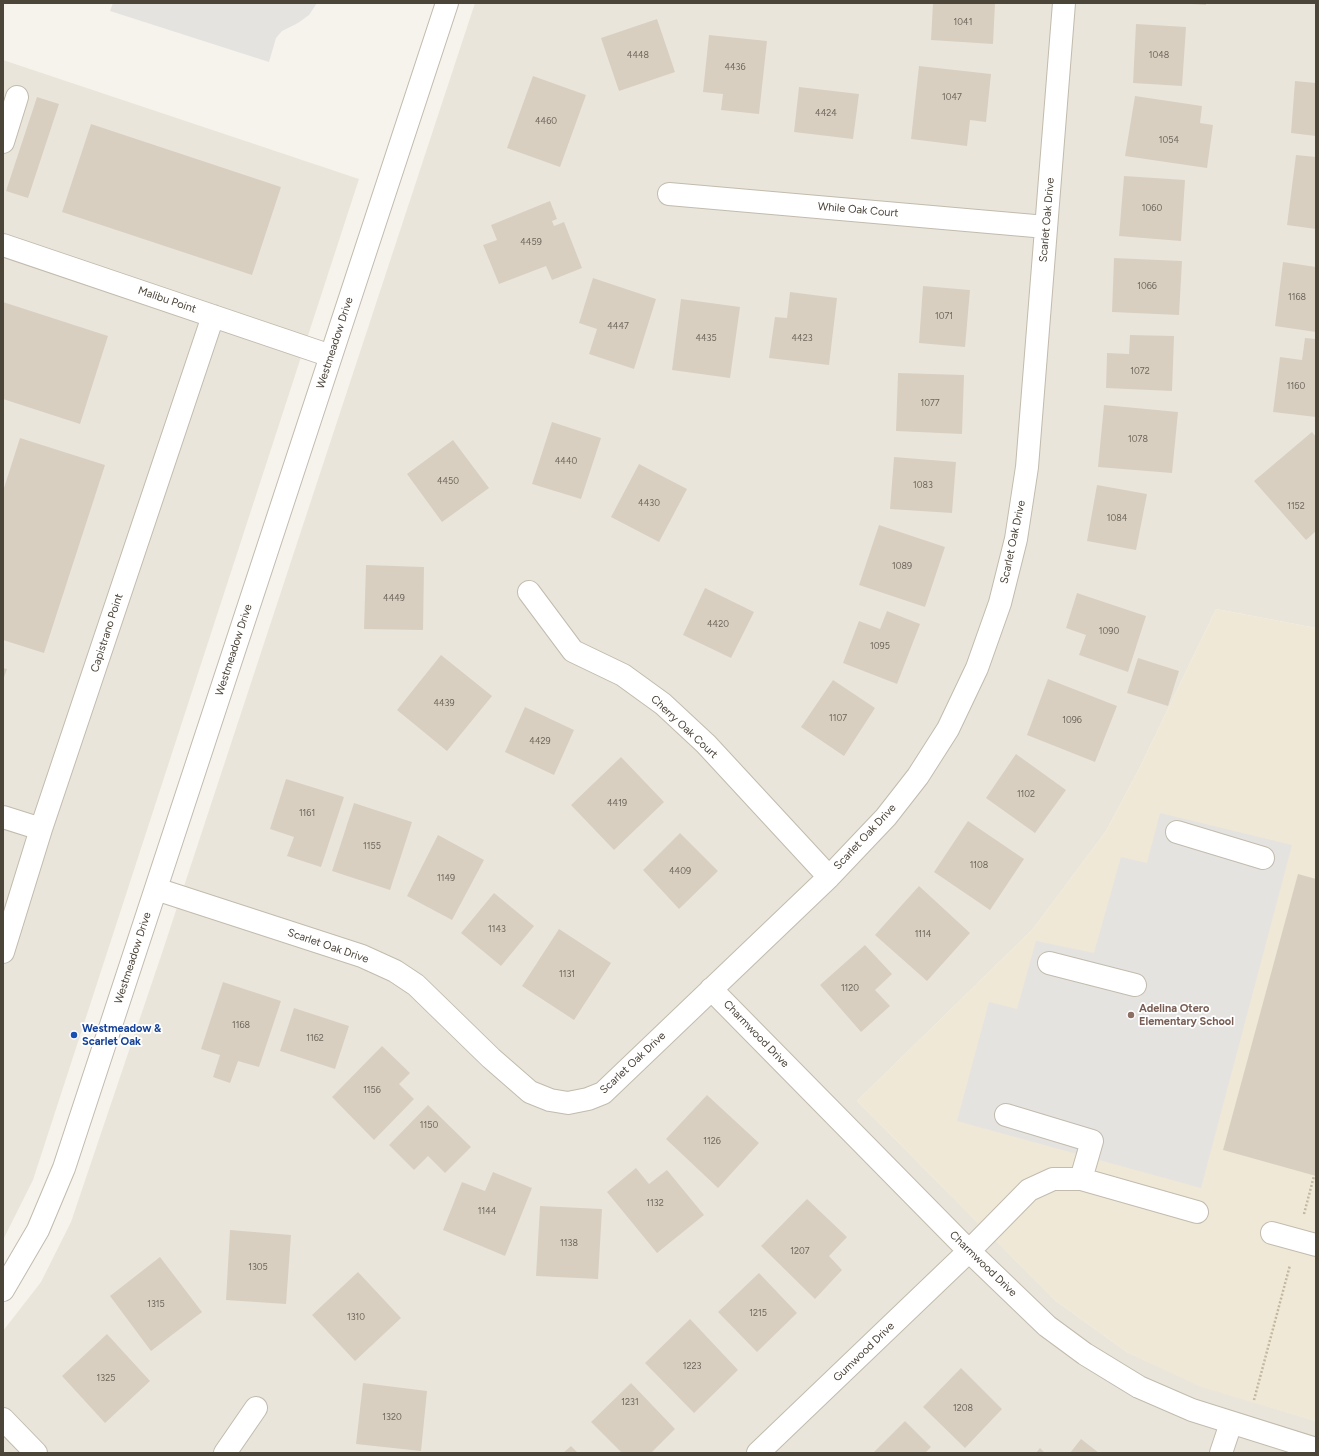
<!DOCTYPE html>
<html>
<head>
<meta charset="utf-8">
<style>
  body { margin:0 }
  #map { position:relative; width:1319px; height:1456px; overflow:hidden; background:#f6f3ec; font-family:Figtree,sans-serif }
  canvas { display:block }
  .frame { position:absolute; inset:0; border:4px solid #4b4439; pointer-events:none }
</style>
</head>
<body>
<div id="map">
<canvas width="1319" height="1456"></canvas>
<div class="frame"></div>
</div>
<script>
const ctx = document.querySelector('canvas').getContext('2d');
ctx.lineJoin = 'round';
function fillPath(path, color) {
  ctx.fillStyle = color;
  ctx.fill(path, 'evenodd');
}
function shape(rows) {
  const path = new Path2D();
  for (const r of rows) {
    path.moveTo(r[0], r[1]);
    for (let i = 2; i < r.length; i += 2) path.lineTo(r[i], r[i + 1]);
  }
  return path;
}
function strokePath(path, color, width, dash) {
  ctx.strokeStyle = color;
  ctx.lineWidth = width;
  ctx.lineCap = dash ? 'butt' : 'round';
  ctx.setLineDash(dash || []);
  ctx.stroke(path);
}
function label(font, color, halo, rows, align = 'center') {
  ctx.font = font + ' Figtree,sans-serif';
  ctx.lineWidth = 3.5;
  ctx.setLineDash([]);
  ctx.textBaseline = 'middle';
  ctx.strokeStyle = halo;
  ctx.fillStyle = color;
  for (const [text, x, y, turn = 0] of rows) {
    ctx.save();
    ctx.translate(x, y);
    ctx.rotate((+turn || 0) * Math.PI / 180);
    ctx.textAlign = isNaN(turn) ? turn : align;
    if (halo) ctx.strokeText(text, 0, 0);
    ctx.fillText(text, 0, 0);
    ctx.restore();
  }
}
fillPath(shape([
  [475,3,1316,3,1316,628,1216,609,1139,769,1106,831,1033,929,857,1101,1056,1301,1127,1352,1201,1386,1316,1421,1316,1453,3,1453,3,1331,41,1282,71,1222,162,953],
  [3,60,359,179,33,1180,3,1240]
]), '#eae5da');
fillPath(shape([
  [1216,609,1316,628,1316,1421,1201,1387,1127,1352,1056,1301,857,1101,1033,929,1106,831,1139,769]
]), '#efe8d6');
fillPath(shape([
  [113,3,317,3,309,15,298,23,282,31,276,38,269,62,110,11],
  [1160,813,1292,845,1201,1188,957,1121,989,1002,1017,1009,1036,941,1094,953,1121,857,1147,863]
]), '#e5e3e0');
fillPath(shape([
  [933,3,995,3,993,44,931,40],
  [1192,3,1206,3,1206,5,1192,4],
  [657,19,675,72,619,91,601,38],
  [1136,24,1186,27,1182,86,1133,83],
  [709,35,767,41,759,114,721,110,723,94,703,92],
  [919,66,991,74,986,122,970,120,967,146,911,139],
  [533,76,586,95,560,167,507,148],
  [1295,81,1316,83,1316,136,1291,133],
  [799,87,859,94,853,139,794,132],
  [1135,96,1202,106,1200,123,1213,125,1207,168,1125,156],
  [37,97,59,104,28,198,6,191],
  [91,124,281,187,252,275,62,212],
  [1296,155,1316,157,1316,229,1287,225],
  [1124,176,1185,180,1181,241,1119,236],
  [550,201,557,219,552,221,554,226,564,222,582,268,552,280,546,266,499,284,483,245,497,240,491,225],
  [1114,258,1182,261,1179,315,1112,312],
  [1283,262,1316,267,1316,332,1275,326],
  [593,278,656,299,634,369,589,354,597,329,579,323],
  [923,286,970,290,965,347,919,343],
  [790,292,837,298,829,365,769,358,775,317,787,318],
  [681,299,740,307,730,378,672,370],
  [3,302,108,336,80,424,3,399],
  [1130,335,1174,336,1172,391,1106,388,1107,353,1129,354],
  [1305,338,1316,339,1316,417,1273,412,1280,357,1302,360],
  [898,373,964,375,962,434,896,431],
  [1104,405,1178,412,1172,473,1098,467],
  [552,422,601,438,581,499,532,484],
  [1312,432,1316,437,1316,531,1306,540,1254,481],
  [20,438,105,465,44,653,3,640,3,491],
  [453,440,489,488,442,522,407,474],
  [894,457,956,462,952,513,890,509],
  [639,464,687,489,659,542,611,517],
  [1097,485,1147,494,1136,550,1087,541],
  [879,525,945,547,925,607,859,585],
  [366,565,424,567,423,630,364,629],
  [705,588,754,612,731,658,683,635],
  [1077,593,1146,616,1128,672,1079,655,1086,635,1066,628],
  [887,611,920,624,897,684,843,663,859,621,880,629],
  [441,655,492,696,447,751,397,710],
  [1138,658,1179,671,1168,706,1127,693],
  [3,668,7,669,3,680],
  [1048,679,1117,706,1095,762,1027,735],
  [833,680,875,708,844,756,801,727],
  [525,707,574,730,554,775,505,752],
  [1016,754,1066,790,1035,833,986,798],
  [621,757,664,802,614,850,571,805],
  [286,779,344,797,321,867,287,856,294,837,270,829],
  [354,803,412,822,390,890,332,871],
  [968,821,1024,859,990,910,934,872],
  [680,833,718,871,679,909,643,870],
  [438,835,484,860,452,920,407,896],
  [1298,874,1316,879,1316,1176,1223,1150],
  [919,886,970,933,927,981,875,935],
  [494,893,534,926,501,966,461,933],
  [559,929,611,963,574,1020,522,986],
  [865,945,892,974,875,990,890,1006,861,1032,820,985],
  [223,982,281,1001,259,1067,238,1061,230,1083,213,1077,220,1055,201,1049],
  [294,1008,349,1026,335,1069,280,1051],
  [382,1046,410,1073,399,1084,414,1099,374,1140,332,1097],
  [707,1095,759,1143,718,1188,666,1139],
  [428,1105,471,1147,445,1173,428,1156,414,1170,389,1145],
  [636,1168,649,1184,667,1170,704,1215,657,1253,607,1192],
  [493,1172,532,1188,505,1256,443,1230,462,1182,485,1191],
  [807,1199,847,1237,829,1256,842,1270,815,1299,761,1246],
  [540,1206,602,1209,598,1279,536,1276],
  [230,1230,291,1235,286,1304,226,1300],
  [160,1257,202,1312,151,1351,110,1296],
  [358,1272,401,1318,355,1361,312,1315],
  [759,1273,797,1313,757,1352,718,1312],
  [690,1319,738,1370,694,1413,645,1363],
  [107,1334,150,1381,105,1423,62,1376],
  [961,1368,1002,1409,965,1448,923,1407],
  [363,1383,427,1391,421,1451,356,1444],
  [631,1383,675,1429,651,1453,622,1453,591,1422],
  [905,1421,931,1447,925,1453,873,1453],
  [1081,1439,1099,1453,1070,1453],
  [571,1446,578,1453,563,1453],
  [1040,1448,1045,1453,1036,1453]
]), '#d8cfc1');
const minor = shape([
  [3,142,17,97],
  [669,194,1046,227],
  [3,245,331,356],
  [529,592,573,651,623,675,663,704,706,744,829,877],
  [3,817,41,829],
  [1177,832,1263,858],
  [156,889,362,956,395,971,416,985,491,1058,530,1092,550,1100,568,1103,588,1099,603,1093,829,877,886,817,918,776,948,729,977,668,1000,603,1016,539,1027,467,1064,3],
  [3,952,41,829,213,316],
  [1049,963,1135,985],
  [711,989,969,1251,1047,1326,1085,1354,1139,1387,1192,1410,1316,1449],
  [1006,1115,1092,1141,1081,1179],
  [1272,1233,1316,1245],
  [3,1290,38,1230,64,1168,447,3],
  [3,1419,36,1453],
  [225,1453,256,1408],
  [758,1453,969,1251,1029,1190,1053,1179,1081,1179,1197,1212],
  [1221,1453,1231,1423]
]);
strokePath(minor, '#c2bbae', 24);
strokePath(shape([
  [1304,1214,1314,1176],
  [1254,1400,1290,1265]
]), '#c4b79f', 2.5, [2, 2]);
strokePath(minor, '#fff', 22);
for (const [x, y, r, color] of [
  [1131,1015,4,"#8d6e63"],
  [74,1035,4,"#1a4fb4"]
]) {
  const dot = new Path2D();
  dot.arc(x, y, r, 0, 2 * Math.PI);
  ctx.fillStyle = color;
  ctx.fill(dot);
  strokePath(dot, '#fff', 1.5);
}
label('9px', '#6e675b', null, [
  ["1041",963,22],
  ["4448",638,55],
  ["1048",1159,55],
  ["4436",735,67],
  ["1047",952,97],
  ["4424",826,113],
  ["4460",546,121],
  ["1054",1169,140],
  ["1060",1152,208],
  ["4459",531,242],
  ["1066",1147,286],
  ["1168",1297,297],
  ["1071",944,316],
  ["4447",618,326],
  ["4435",706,338],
  ["4423",802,338],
  ["1072",1140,371],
  ["1160",1296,386],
  ["1077",930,403],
  ["1078",1138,439],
  ["4440",566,461],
  ["4450",448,481],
  ["1083",923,485],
  ["4430",649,503],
  ["1152",1296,506],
  ["1084",1117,518],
  ["1089",902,566],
  ["4449",394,598],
  ["4420",718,624],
  ["1090",1109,631],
  ["1095",880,646],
  ["4439",444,703],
  ["1107",838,718],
  ["1096",1072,720],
  ["4429",540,741],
  ["1102",1026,794],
  ["4419",617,803],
  ["1161",307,813],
  ["1155",372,846],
  ["1108",979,865],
  ["4409",680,871],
  ["1149",446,878],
  ["1143",497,929],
  ["1114",923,934],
  ["1131",567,974],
  ["1120",850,988],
  ["1168",241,1025],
  ["1162",315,1038],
  ["1156",372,1090],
  ["1150",429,1125],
  ["1126",712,1141],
  ["1132",655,1203],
  ["1144",487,1211],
  ["1138",569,1243],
  ["1207",800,1251],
  ["1305",258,1267],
  ["1315",156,1304],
  ["1215",758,1313],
  ["1310",356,1317],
  ["1223",692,1366],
  ["1325",106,1378],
  ["1231",630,1402],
  ["1208",963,1408],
  ["1320",392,1417]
]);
label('11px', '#4b4439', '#fff', [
  ["While Oak Court",858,210,5],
  ["Scarlet Oak Drive",1047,220,-85],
  ["Malibu Point",167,300,19],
  ["Westmeadow Drive",335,343,-72],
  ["Scarlet Oak Drive",1013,542,-78],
  ["Capistrano Point",107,633,-72],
  ["Westmeadow Drive",234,650,-72],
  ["Cherry Oak Court",684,727,43],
  ["Scarlet Oak Drive",865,837,-47],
  ["Scarlet Oak Drive",328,946,19],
  ["Westmeadow Drive",133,958,-72],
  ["Charmwood Drive",756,1034,46],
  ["Scarlet Oak Drive",633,1063,-43],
  ["Charmwood Drive",983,1264,44],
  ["Gumwood Drive",864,1352,-44]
]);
label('bold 11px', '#785e54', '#fff', [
  ["Adelina Otero",1139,1009],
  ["Elementary School",1139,1022]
], 'left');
label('bold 11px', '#164399', '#fff', [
  ["Westmeadow &",82,1029],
  ["Scarlet Oak",82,1042]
], 'left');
</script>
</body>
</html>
